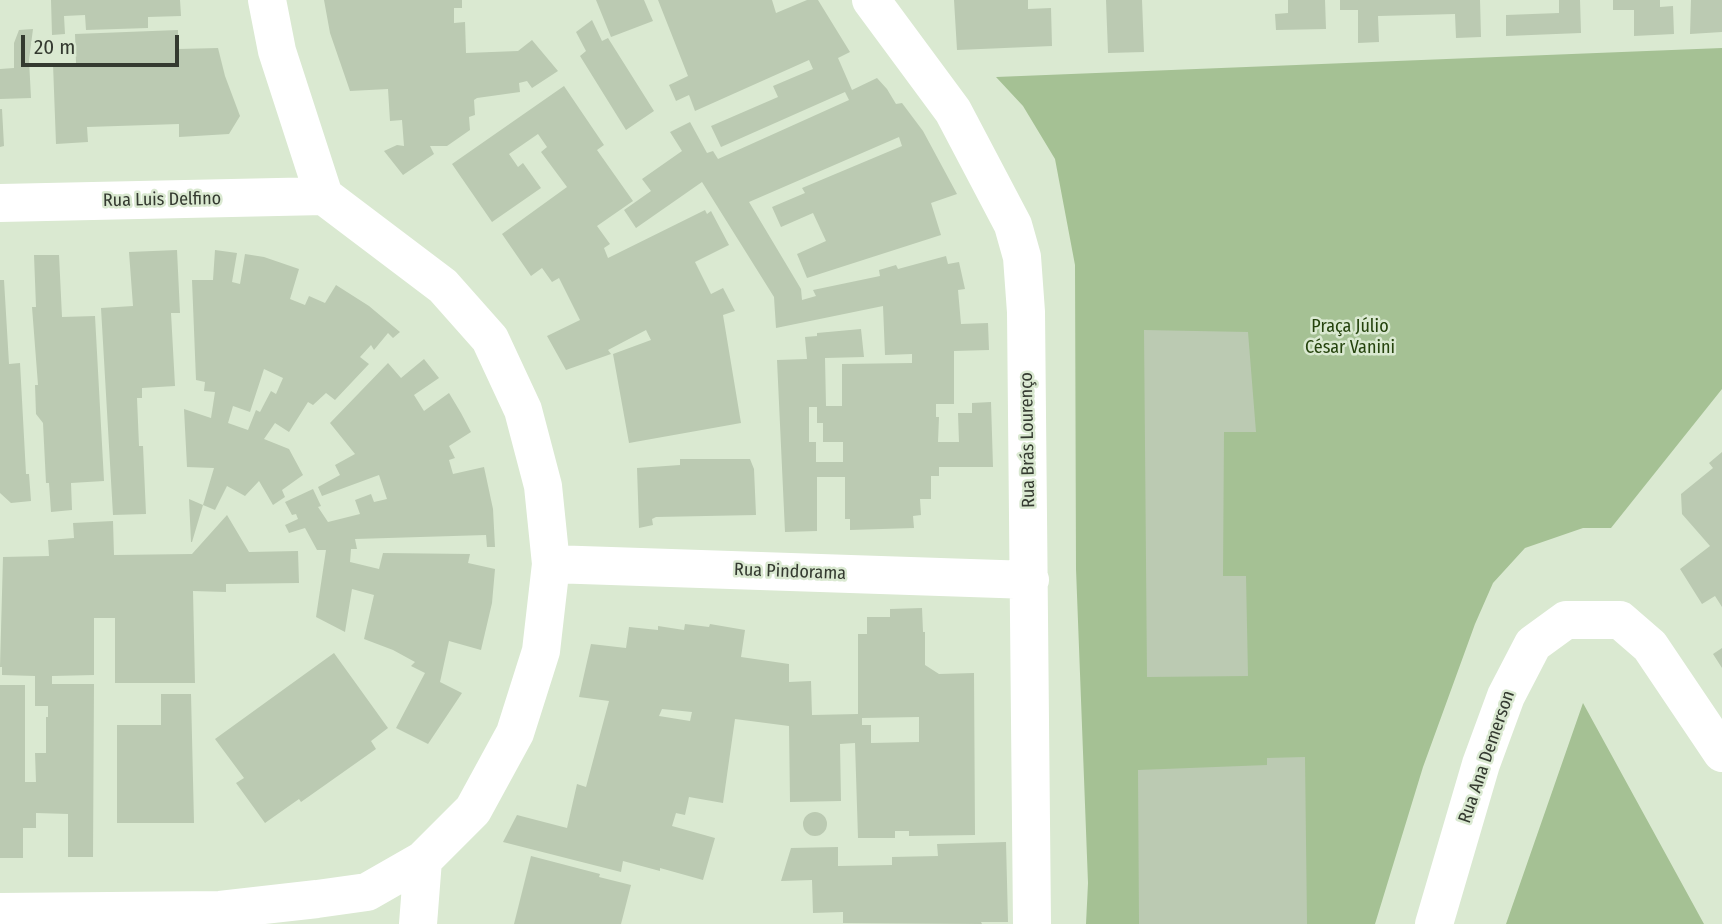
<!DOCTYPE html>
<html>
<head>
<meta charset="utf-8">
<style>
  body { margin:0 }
  #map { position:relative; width:1722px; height:924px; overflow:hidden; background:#dae9d1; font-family:"Fira Sans Condensed",sans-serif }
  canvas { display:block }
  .scale { position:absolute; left:21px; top:35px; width:158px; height:32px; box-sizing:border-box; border:4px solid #343a30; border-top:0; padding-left:9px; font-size:21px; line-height:24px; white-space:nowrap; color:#343a30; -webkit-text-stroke:5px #dae9d1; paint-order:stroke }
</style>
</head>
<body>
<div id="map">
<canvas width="1722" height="924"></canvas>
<div class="scale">20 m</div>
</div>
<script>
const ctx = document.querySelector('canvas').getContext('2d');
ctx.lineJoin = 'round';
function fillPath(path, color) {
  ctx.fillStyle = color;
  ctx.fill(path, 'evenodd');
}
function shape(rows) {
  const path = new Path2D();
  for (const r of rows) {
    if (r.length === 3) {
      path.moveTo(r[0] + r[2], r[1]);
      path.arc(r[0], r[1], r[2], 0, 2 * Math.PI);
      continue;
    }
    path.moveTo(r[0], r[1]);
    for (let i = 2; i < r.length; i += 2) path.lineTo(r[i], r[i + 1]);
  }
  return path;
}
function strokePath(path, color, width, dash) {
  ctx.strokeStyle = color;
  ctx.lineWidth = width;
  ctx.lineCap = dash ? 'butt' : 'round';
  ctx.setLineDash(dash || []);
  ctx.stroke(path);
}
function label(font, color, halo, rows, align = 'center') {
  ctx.font = font + ' "Fira Sans Condensed",sans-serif';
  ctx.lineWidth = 5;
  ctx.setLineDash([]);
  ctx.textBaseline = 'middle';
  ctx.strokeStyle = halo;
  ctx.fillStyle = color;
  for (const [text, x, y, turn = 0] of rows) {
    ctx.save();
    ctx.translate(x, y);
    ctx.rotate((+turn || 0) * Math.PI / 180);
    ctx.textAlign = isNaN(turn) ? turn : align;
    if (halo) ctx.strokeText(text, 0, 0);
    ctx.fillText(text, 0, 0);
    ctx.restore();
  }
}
fillPath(shape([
  [1722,48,1722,389,1611,528,1583,528,1525,548,1493,583,1475,624,1423,767,1375,924,1086,924,1088,883,1076,569,1075,265,1055,159,1023,106,996,77],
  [1583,703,1704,924,1506,924]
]), '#a5c194');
fillPath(shape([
  [51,0,180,0,181,16,148,17,148,28,86,30,85,15,64,16,65,34,52,35],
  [324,0,462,0,462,8,454,8,454,23,465,22,466,53,518,51,532,40,558,71,532,88,527,81,519,83,520,92,477,98,474,100,475,115,469,117,470,130,447,146,430,146,434,154,403,175,384,151,397,145,404,146,402,120,390,121,388,89,350,91,330,33],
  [596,0,644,0,653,21,611,37],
  [658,0,772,0,776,13,807,0,818,0,850,52,838,58,852,90,877,78,887,89,896,104,902,103,923,131,957,194,931,203,941,235,807,278,797,254,826,241,813,213,781,227,772,207,805,193,802,188,902,146,899,137,749,202,801,289,802,300,816,296,813,290,880,276,879,270,896,265,898,269,946,256,948,264,959,262,965,289,958,290,961,324,988,323,989,350,954,351,954,404,936,404,936,417,939,417,938,442,959,442,958,413,972,413,972,403,991,402,993,467,939,467,939,476,931,476,931,499,920,499,921,515,913,516,914,528,850,530,850,519,845,519,845,477,817,477,817,531,785,532,777,360,807,359,805,337,817,336,817,333,861,329,864,357,825,358,826,406,842,406,842,364,912,363,912,354,885,355,883,306,776,328,774,297,702,182,636,228,624,210,651,191,642,179,682,151,670,132,690,122,707,153,713,151,718,159,849,100,845,92,721,147,711,126,778,97,773,86,813,69,809,60,695,111,689,95,676,101,669,85,688,76],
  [809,407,817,407,817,423,823,423,823,442,843,442,843,462,816,462,816,442,809,442],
  [954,0,1028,0,1028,9,1051,8,1052,46,957,50],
  [1106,0,1142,0,1144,52,1108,53],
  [1288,0,1325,0,1326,29,1276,30,1275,14,1288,13],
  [1340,0,1480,0,1481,37,1456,38,1455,14,1417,15,1378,16,1379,42,1358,43,1358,10,1340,10],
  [1559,0,1580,0,1581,33,1506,36,1506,15,1559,13],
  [1613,0,1660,0,1660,7,1673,6,1674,34,1634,36,1634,10,1613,10],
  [1691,0,1722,0,1722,32,1690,34],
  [592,20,602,41,608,38,654,111,626,130,580,56,586,51,576,32],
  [33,29,29,60,31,98,0,99,0,69,14,68,14,43,19,30],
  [178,30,178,49,218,48,225,76,240,116,229,134,179,137,179,124,87,127,88,142,56,144,53,64,76,63,75,34],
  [564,86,604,145,597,150,633,201,597,226,610,244,604,248,608,258,705,210,707,214,711,211,729,245,695,262,711,294,723,288,735,311,723,315,741,423,629,443,613,354,651,340,646,330,608,350,611,354,566,370,547,336,580,320,559,278,552,282,542,268,531,276,502,234,567,187,541,152,547,147,538,134,509,154,518,167,523,163,541,188,492,222,452,164],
  [0,109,2,109,4,146,0,147],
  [177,250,180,313,171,313,175,386,142,388,142,398,137,398,139,446,143,446,146,514,113,515,101,308,133,306,129,252],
  [215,250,237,253,232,282,240,284,245,254,264,257,299,269,290,299,305,305,309,296,325,303,336,285,369,306,400,332,393,338,388,333,374,350,371,345,360,357,369,364,335,400,326,393,313,405,308,402,289,432,275,423,264,439,289,449,303,475,282,490,285,497,273,505,259,481,245,496,227,486,215,510,203,505,214,468,187,467,184,409,211,418,215,392,204,391,205,382,196,380,192,280,213,280],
  [264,369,283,378,276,394,271,391,260,412,256,410,248,430,228,423,233,406,250,412],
  [34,255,59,255,62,317,95,316,104,481,71,483,72,510,51,512,49,483,46,483,43,423,36,414,35,385,38,385,32,307,36,307],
  [0,280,4,280,9,364,20,363,26,474,29,474,31,501,11,503,0,493],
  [1144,330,1248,332,1256,432,1224,432,1223,576,1246,576,1248,676,1147,677],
  [424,359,439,378,414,395,424,411,449,393,461,413,471,432,449,446,455,458,449,460,453,474,484,467,493,509,495,547,487,547,486,535,355,539,357,549,351,549,350,562,379,569,383,553,470,554,468,563,495,569,492,603,481,650,449,641,440,682,462,693,428,744,396,728,425,673,411,666,415,662,393,650,364,639,374,595,352,589,345,632,316,617,326,550,317,550,305,528,289,533,285,525,298,519,296,514,292,515,285,502,313,489,321,506,318,507,328,522,360,514,355,500,371,494,374,502,387,499,379,475,322,496,318,487,340,475,335,465,355,454,330,423,388,363,401,378],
  [1722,452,1722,607,1715,596,1702,604,1680,569,1710,546,1682,514,1681,494,1713,468,1709,463],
  [680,459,750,459,754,469,756,515,656,517,652,519,653,525,639,528,637,468,680,465],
  [189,499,203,505,192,542,191,542],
  [227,515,249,552,298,551,299,583,226,584,226,592,193,591,195,683,115,683,115,618,94,618,94,675,52,676,52,684,94,684,93,857,68,857,68,814,36,813,36,828,23,828,23,858,0,858,0,685,25,685,25,782,36,782,35,753,46,753,46,717,48,717,48,706,35,706,35,676,2,675,2,667,0,667,3,557,49,556,48,540,74,538,73,523,113,521,114,555,192,554],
  [922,608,923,632,925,632,925,665,939,674,974,673,975,835,909,836,909,831,895,831,895,838,858,838,855,743,840,744,841,801,790,802,789,726,735,719,723,803,689,797,685,815,676,813,672,826,715,838,703,880,660,868,660,871,623,861,621,872,503,842,517,815,567,828,577,784,586,787,609,701,579,697,591,644,626,648,629,627,658,630,658,626,684,630,685,624,709,627,710,624,745,630,741,657,789,664,789,682,811,681,812,715,858,714,858,634,867,634,867,617,890,617,890,609],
  [662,709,692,712,690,721,659,716],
  [919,717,919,742,871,743,871,725,862,725,862,718],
  [1722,648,1722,668,1713,654],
  [334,653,388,728,371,741,376,749,301,802,299,799,265,823,236,783,244,778,215,739],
  [161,694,191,694,194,823,117,823,117,725,161,725],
  [1305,757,1307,924,1139,924,1138,770,1267,765,1267,758],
  [815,824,12],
  [1006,842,1008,922,981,922,982,924,843,923,843,912,813,913,812,880,781,881,791,848,838,847,838,866,892,865,892,857,938,856,937,844],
  [531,856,600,874,599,877,631,885,621,924,514,924]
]), '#bbcab2');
strokePath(shape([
  [267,0,277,51,324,196,443,286,490,339,523,410,543,486,551,564,541,651,515,733,473,810,423,860,418,924],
  [871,0,953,111,1013,225,1022,257,1026,312,1032,924],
  [0,203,324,196],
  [551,564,1030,580],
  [0,912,220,910,317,899,367,892,423,860],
  [1434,924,1481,764,1506,696,1533,644,1566,620,1620,620,1650,646,1722,753]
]), '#fff', 38);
label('18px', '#343a30', '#dae9d1', [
  ["Rua Luis Delfino",162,200,-1],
  ["Rua Brás Lourenço",1028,440,-91],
  ["Rua Pindorama",790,572,2],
  ["Rua Ana Demerson",1487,757,-71]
]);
label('18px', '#25430d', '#dae9d1', [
  ["Praça Júlio",1350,327],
  ["César Vanini",1350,348]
]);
</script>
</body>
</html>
